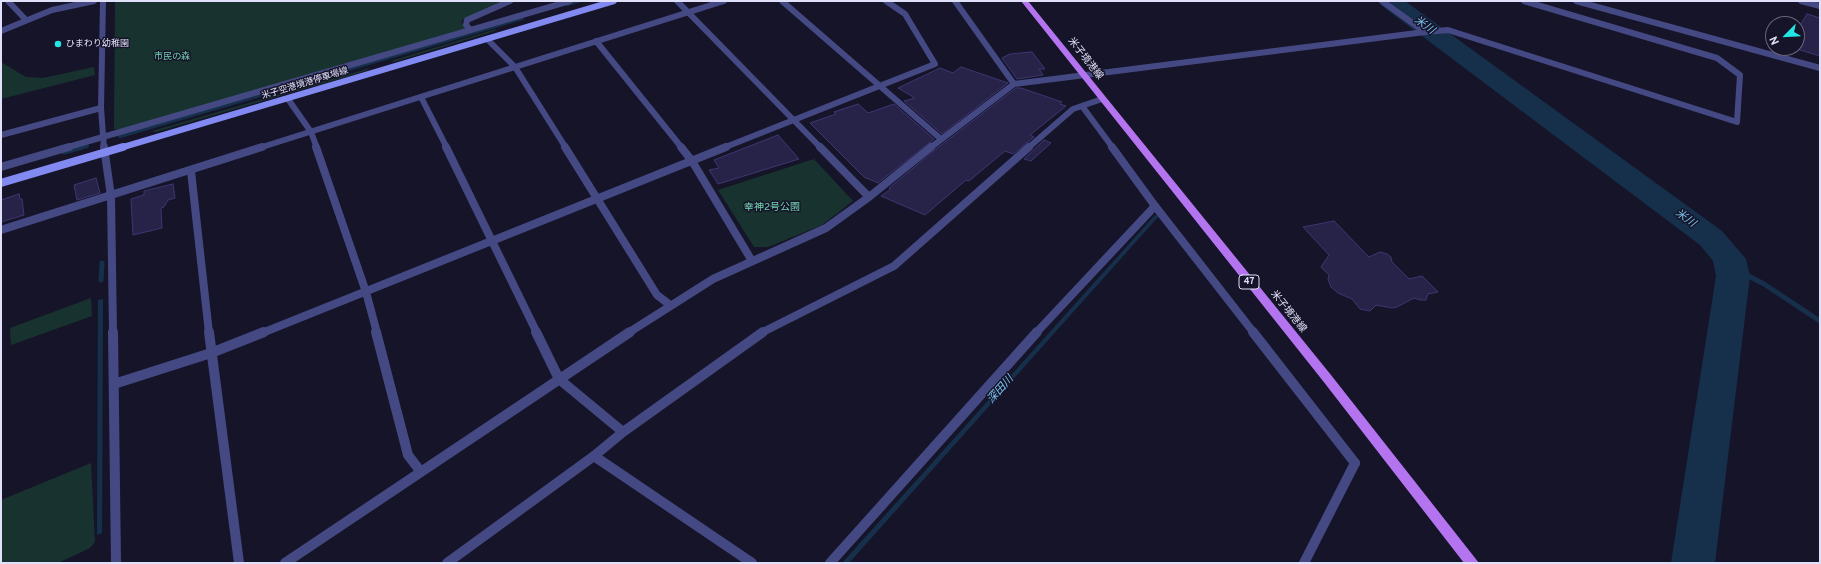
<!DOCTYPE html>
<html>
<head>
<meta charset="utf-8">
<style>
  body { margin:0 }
  #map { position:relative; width:1821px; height:564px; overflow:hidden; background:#161429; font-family:Overpass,sans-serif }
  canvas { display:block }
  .frame { position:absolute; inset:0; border:2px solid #e0e0fb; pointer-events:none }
  .north { position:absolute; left:1765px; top:16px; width:40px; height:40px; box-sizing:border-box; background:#161429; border:1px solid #67667d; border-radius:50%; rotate:246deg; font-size:11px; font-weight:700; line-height:16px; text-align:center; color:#e0e0fb }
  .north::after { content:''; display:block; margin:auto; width:14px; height:18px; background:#22e6e5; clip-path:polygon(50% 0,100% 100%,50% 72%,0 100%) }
</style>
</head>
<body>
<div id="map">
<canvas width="1821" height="564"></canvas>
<div class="frame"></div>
<div class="north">N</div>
</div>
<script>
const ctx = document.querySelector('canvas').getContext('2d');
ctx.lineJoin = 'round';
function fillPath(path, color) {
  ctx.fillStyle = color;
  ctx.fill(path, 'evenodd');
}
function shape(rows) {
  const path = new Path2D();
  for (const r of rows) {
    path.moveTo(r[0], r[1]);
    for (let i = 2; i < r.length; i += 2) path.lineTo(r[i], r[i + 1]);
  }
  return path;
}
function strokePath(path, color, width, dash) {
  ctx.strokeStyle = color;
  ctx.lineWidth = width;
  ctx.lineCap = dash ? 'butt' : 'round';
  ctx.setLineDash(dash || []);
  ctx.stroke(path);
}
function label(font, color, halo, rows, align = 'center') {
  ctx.font = font + ' Overpass,"Noto Sans JP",sans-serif';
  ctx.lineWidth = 3;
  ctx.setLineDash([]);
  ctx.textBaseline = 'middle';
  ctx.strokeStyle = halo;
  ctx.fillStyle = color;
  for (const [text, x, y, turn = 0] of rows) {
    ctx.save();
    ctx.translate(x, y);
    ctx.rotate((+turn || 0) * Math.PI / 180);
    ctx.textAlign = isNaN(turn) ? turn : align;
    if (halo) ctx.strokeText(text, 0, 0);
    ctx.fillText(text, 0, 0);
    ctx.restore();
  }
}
fillPath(shape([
  [115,1,505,1,464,19,461,22,468,29,121,130,114,129],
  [496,29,495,31,394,62,391,61],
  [1,62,26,77,43,78,94,67,95,75,1,99],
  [370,68,366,71,156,132,152,131],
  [814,159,853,201,822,225,768,247,754,247,718,190],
  [91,298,92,316,11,345,10,328],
  [91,463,95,542,90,548,58,563,1,563,1,500]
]), '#18332f');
fillPath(shape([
  [1155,215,1159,216,849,563,842,563],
  [103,299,102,533,97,535,98,300]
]), '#16304c');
strokePath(shape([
  [567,4,578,1],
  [120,136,522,18],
  [79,148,87,146]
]), '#16304c', 4);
strokePath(shape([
  [64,152,82,147],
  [1731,267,1764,284,1820,321],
  [101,280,102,263]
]), '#16304c', 5);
fillPath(shape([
  [1378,1,1405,1,1722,231,1746,259,1750,276,1715,563,1671,563,1716,276,1713,261,1700,245,1382,6,1378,1]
]), '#16304c');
const building = shape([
  [1807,14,1820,18,1820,56,1797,49,1797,30,1807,14],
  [1032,52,1045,69,1039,69,1043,75,1017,79,1002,58,1010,54,1032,52],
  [961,67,1008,83,942,134,904,101,915,98,898,88,940,68,953,73,961,67],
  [1016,88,1021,88,1062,102,1060,104,1066,106,1030,135,1034,137,1013,154,1005,151,969,181,966,180,925,215,881,196,891,189,889,188,936,149,1016,88],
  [858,104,868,113,894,104,934,139,878,183,864,177,810,123,836,114,834,112,858,104],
  [778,135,799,159,718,184,709,170,719,168,714,160,778,135],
  [1044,140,1051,143,1031,161,1024,159,1044,140],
  [96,178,100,193,77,200,74,185,96,178],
  [173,184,175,198,168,200,164,207,161,208,162,228,133,235,131,199,144,195,144,191,173,184],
  [19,194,20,199,22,199,24,215,1,222,1,200,19,194],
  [1334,221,1369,257,1380,252,1387,254,1391,257,1392,262,1409,279,1422,276,1438,292,1428,294,1426,300,1420,300,1414,298,1397,307,1392,308,1376,305,1370,311,1360,309,1352,299,1338,293,1331,287,1328,279,1329,275,1321,267,1329,255,1303,227,1334,221]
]);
fillPath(building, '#262248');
strokePath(building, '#3d3772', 1);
strokePath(shape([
  [1576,1,1820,68],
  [1801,1,1820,6],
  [471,30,466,25,467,20,510,1],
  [288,99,311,132],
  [1082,106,1113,148],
  [65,148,570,1],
  [1028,148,1073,109,1102,99]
]), '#454983', 6);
strokePath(shape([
  [1112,147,1155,206,1254,333],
  [1,167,69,147],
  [761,333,894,266,1029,147]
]), '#454983', 8);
strokePath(shape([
  [1253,332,1355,463],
  [559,379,623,432],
  [447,563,594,456,623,432,763,332]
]), '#454983', 10);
strokePath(shape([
  [8,1,26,20],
  [103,1,101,108,104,148],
  [677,1,821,148],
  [782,1,941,139],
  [955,1,1014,84],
  [1,31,52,10,94,1],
  [1425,32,1448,30,1737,122,1740,75,1717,58,1524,1],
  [487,39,515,67,566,148],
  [596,41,682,148],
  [421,97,447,148],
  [311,132,317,148],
  [1,135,101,108],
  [259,148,724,1],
  [723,148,935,64,905,14,886,1],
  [930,148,1014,84,1425,32,1382,1]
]), '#454983', 6);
strokePath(shape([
  [104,147,111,196,113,333],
  [316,147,366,292,377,333],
  [446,147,537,333],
  [565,147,657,295,670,305],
  [681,147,692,161,752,261],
  [820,147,869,197],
  [191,171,209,333],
  [1,230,262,147],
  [262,333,726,147],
  [628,333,713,279,826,228,869,197,931,147],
  [1036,333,1155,206]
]), '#454983', 8);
strokePath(shape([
  [113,332,116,563],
  [209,332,239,563],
  [376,332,408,455,421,472],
  [536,332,559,379],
  [114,384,211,353,264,332],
  [594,456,752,563],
  [285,563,630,332],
  [830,563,1037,332],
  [1304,563,1355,463]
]), '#454983', 10);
strokePath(shape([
  [120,148,614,1]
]), '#828af1', 6);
strokePath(shape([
  [1,183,123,147]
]), '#828af1', 8);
fillPath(shape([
  [1021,1,1028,1,1331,375,1479,563,1464,563,1323,381,1021,1]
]), '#b473ef');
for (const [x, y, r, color] of [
  [58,44,4,"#22e6e5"]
]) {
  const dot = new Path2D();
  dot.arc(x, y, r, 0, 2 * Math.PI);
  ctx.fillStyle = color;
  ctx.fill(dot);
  strokePath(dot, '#161429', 1.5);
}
label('9px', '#e0e0fb', '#161429', [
  ["ひまわり幼稚園",66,44]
], 'left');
label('9px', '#73d5b2', '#161429', [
  ["市民の森",172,57]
]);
label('9px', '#e0e0fb', '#161429', [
  ["米子空港境港停車場線",305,84,-17]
]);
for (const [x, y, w] of [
  [1249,282,20]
]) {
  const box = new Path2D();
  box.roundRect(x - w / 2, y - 7, w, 14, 3);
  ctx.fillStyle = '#161429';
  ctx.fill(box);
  strokePath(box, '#e0e0fb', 1);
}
label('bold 9px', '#e0e0fb', null, [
  ["47",1249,282]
]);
label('10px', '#e0e0fb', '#161429', [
  ["米子境港線",1085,59,52],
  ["米子境港線",1288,312,51]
]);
label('10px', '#73d5b2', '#161429', [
  ["幸神2号公園",772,208]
]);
label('italic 11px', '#7ac5f0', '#161429', [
  ["米川",1424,26,36],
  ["米川",1685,219,36],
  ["深田川",1001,390,-48]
]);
</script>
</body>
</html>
